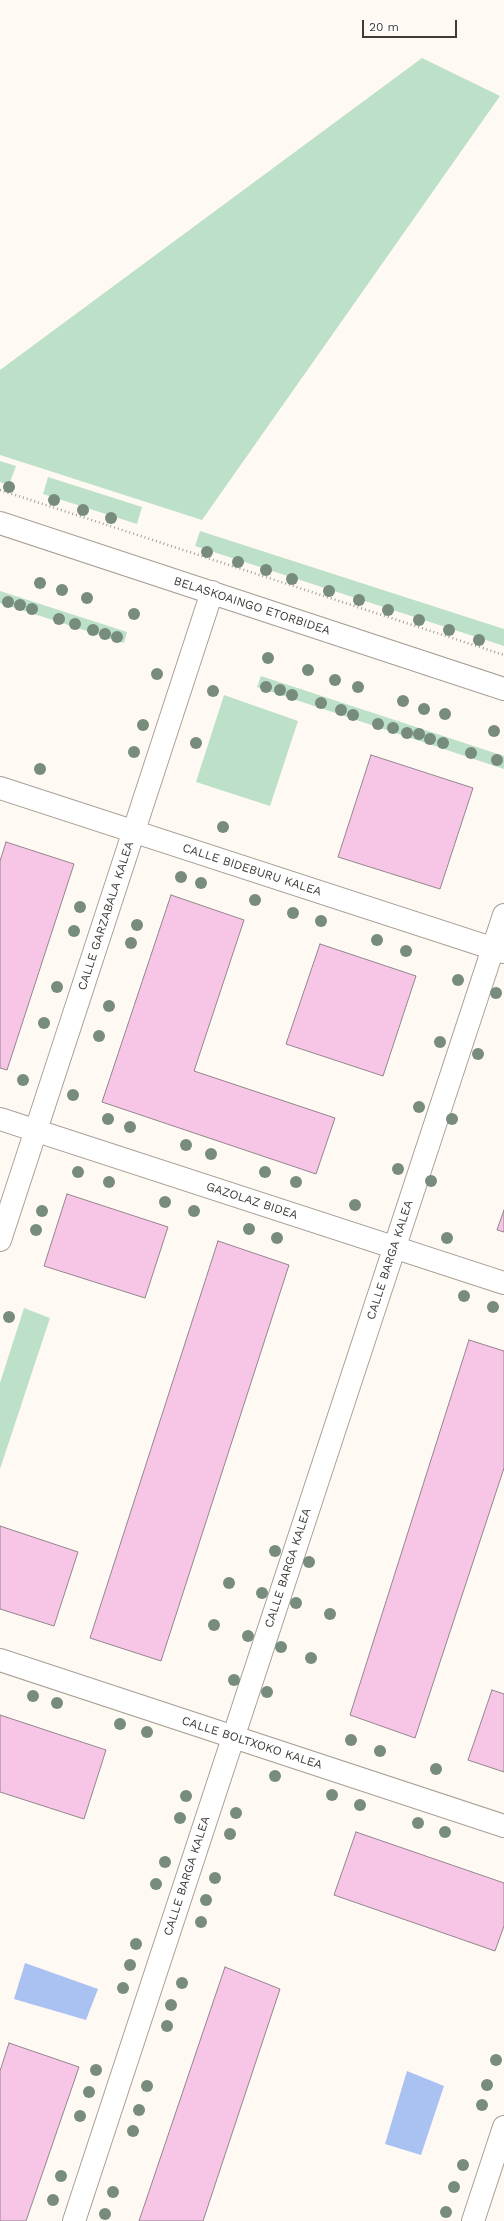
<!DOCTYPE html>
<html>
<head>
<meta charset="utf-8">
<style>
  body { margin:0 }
  #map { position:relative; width:504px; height:2221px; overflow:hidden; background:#fff9f3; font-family:"Work Sans",sans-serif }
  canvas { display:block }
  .scale { position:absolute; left:362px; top:20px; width:95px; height:18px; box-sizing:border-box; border:2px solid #3f3b37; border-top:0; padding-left:5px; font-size:12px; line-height:14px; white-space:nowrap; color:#3f3b37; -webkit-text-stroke:3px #fff; paint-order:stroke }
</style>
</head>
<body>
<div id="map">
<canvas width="504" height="2221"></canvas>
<div class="scale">20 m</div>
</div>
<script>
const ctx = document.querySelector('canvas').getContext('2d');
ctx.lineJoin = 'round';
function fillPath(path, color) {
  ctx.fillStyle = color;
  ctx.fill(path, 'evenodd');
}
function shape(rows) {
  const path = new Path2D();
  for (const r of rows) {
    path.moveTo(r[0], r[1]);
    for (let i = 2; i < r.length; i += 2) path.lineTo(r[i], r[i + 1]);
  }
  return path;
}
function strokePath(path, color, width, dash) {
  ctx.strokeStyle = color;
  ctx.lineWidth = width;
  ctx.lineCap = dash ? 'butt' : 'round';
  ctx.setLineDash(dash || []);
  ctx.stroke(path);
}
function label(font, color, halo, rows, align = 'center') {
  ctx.font = font + ' "Work Sans",sans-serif';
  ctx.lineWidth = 3;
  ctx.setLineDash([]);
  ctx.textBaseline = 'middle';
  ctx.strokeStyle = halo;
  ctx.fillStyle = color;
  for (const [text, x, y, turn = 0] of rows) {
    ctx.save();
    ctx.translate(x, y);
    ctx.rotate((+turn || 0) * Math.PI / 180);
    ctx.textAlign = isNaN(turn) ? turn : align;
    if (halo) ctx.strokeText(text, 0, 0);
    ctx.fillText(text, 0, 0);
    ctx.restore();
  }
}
fillPath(shape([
  [422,58,500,96,202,520,0,455,0,370],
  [0,461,16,466,9,485,0,482],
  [48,477,142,507,137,524,43,494],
  [200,531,504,629,504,646,195,546],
  [0,591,127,632,124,643,0,603],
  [261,676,504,756,504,769,257,687],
  [224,695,298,721,270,806,196,782],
  [24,1308,50,1318,0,1469,0,1383]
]), '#bde0c8');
fillPath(shape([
  [25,1963,98,1989,86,2020,14,1999],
  [407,2071,444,2086,421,2155,385,2144]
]), '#a9c2f1');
const building = shape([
  [371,755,473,788,440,889,338,857,371,755],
  [6,842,74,864,7,1070,0,1068,0,861,6,842],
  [171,895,244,920,194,1071,335,1118,316,1174,102,1102,171,895],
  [320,944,416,976,383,1076,286,1044,320,944],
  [67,1194,168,1227,145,1298,44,1266,67,1194],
  [504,1210,504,1232,497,1230,504,1210],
  [218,1241,289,1265,161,1661,90,1638,218,1241],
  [469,1340,504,1351,504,1468,415,1738,350,1715,469,1340],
  [0,1526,78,1552,54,1626,0,1609,0,1526],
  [492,1690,504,1694,504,1772,468,1760,492,1690],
  [0,1715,106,1750,84,1819,0,1792,0,1715],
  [356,1832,504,1883,504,1926,495,1951,334,1895,356,1832],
  [225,1967,280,1989,203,2221,139,2221,225,1967],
  [9,2043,79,2067,26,2221,0,2221,0,2071,9,2043]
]);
fillPath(building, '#f7c5e6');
strokePath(building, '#92868e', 1);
const minor = shape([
  [0,523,504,689],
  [0,788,504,952],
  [0,1119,504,1283],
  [0,1240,212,592],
  [0,1660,504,1826],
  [74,2221,504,915],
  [473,2221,504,2127]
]);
strokePath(minor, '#a9a096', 24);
strokePath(shape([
  [0,490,504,655]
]), '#a49f9a', 2.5, [1, 3]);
strokePath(minor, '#fff', 22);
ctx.fillStyle = '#778c7d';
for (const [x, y] of [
  [9,487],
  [54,500],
  [83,510],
  [111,518],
  [207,552],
  [238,562],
  [266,570],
  [292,579],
  [40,583],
  [62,590],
  [329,591],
  [87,598],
  [359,600],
  [8,602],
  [20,605],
  [32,609],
  [388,610],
  [134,614],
  [59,619],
  [419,620],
  [75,624],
  [93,630],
  [449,630],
  [105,634],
  [117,637],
  [479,640],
  [268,658],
  [308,670],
  [157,674],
  [335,680],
  [266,687],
  [358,687],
  [280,690],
  [213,691],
  [292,695],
  [403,701],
  [321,703],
  [424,709],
  [341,710],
  [445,714],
  [353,715],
  [378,724],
  [143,725],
  [393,728],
  [494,731],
  [407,733],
  [419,734],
  [430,739],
  [196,743],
  [443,743],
  [134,752],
  [471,753],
  [497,760],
  [40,769],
  [223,827],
  [181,877],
  [201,883],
  [255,900],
  [80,907],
  [293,913],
  [321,921],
  [137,925],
  [74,931],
  [377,940],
  [131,943],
  [406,951],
  [458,980],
  [57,987],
  [496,993],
  [109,1006],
  [44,1023],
  [99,1036],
  [440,1042],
  [478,1054],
  [23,1080],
  [73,1095],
  [419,1107],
  [108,1119],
  [452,1119],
  [130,1127],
  [186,1145],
  [211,1154],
  [398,1169],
  [78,1172],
  [265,1172],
  [431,1181],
  [109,1182],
  [296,1182],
  [165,1202],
  [355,1205],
  [42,1211],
  [194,1211],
  [249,1229],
  [36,1230],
  [277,1238],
  [447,1238],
  [464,1296],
  [493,1307],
  [9,1317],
  [275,1551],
  [309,1562],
  [229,1583],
  [262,1593],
  [296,1603],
  [330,1614],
  [214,1625],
  [248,1636],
  [281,1647],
  [311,1658],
  [234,1680],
  [267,1692],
  [33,1696],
  [57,1703],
  [120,1724],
  [147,1732],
  [351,1740],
  [380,1751],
  [436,1769],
  [275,1776],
  [332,1795],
  [186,1796],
  [360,1805],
  [236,1813],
  [180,1818],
  [418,1823],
  [445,1832],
  [230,1834],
  [165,1862],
  [215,1878],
  [156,1884],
  [206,1900],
  [201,1922],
  [136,1944],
  [130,1965],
  [182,1983],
  [123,1988],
  [171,2005],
  [167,2026],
  [496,2060],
  [96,2070],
  [487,2085],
  [147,2086],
  [89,2092],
  [482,2105],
  [139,2110],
  [80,2116],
  [133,2131],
  [463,2165],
  [61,2176],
  [454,2187],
  [113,2192],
  [53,2200],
  [446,2212],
  [105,2214]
]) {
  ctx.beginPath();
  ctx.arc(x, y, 6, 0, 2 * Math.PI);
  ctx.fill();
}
label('12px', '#3f3b37', '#fff', [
  ["BELASKOAINGO ETORBIDEA",252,606,18],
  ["CALLE BIDEBURU KALEA",252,870,18],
  ["CALLE GARZABALA KALEA",106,916,-72],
  ["GAZOLAZ BIDEA",252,1201,18],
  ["CALLE BARGA KALEA",390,1260,-72],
  ["CALLE BARGA KALEA",288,1568,-72],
  ["CALLE BOLTXOKO KALEA",252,1743,18],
  ["CALLE BARGA KALEA",187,1876,-72]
]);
</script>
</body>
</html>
